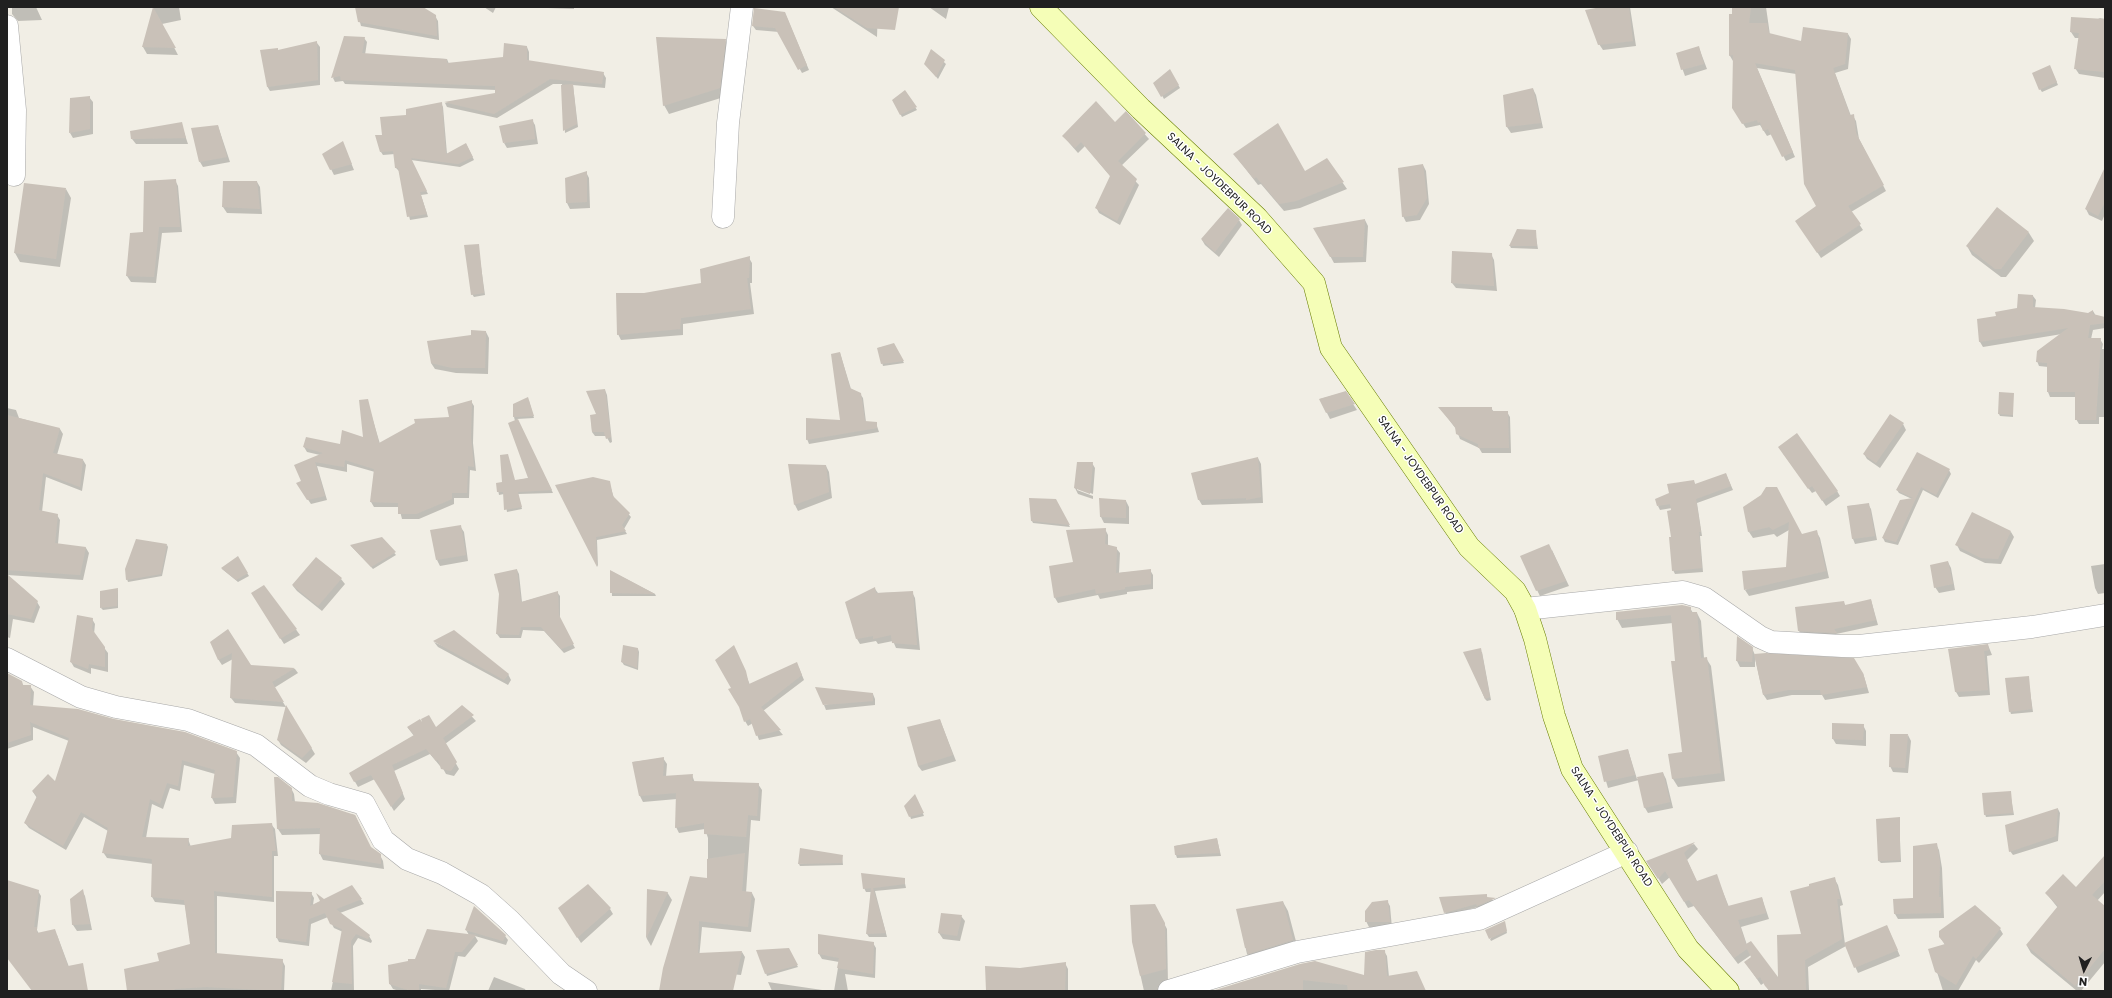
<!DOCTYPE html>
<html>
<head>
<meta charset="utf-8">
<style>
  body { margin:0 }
  #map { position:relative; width:2112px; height:998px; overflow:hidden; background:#f1eee5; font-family:Poppins,sans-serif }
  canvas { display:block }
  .frame { position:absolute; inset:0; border:8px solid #202020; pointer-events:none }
  .north { position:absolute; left:2064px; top:950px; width:40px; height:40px; -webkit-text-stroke:3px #fff; paint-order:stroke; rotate:185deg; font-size:11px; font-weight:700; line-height:16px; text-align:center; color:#202020 }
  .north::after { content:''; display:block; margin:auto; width:14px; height:18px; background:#202020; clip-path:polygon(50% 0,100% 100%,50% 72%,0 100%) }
</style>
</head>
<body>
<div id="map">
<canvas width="2112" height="998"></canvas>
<div class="frame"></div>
<div class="north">N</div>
</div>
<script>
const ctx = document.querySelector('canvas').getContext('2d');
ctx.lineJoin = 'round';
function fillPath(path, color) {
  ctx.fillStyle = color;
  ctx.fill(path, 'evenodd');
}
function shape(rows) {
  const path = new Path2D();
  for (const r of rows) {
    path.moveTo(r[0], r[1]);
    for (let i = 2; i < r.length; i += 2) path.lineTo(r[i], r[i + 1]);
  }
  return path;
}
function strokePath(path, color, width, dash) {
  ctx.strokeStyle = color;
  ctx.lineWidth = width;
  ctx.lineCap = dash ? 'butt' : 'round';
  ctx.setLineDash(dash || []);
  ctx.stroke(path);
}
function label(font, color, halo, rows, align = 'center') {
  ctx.font = font + ' Poppins,sans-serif';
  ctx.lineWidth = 3;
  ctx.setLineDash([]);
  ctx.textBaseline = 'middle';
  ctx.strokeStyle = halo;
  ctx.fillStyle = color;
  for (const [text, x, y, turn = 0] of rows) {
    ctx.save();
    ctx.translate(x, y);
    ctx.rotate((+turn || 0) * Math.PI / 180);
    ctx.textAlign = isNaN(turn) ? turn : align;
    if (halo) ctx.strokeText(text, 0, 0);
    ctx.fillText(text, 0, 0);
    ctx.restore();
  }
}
fillPath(shape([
  [12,7,36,7,42,20,18,21,12,14],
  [154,7,179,7,181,20,162,24,178,55,147,54,143,47],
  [356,7,422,7,435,16,438,21,439,40,361,26],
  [484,7,496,7,493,13],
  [521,7,574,7,574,9],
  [831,7,878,7,877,37],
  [929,7,949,7,946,19],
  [1607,7,1630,7,1636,46,1603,50,1599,44],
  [1733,7,1766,7,1770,35,1802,42,1848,34,1851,39,1848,69,1835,73,1851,116,1853,116,1856,121,1859,139,1886,191,1851,212,1863,230,1821,258,1800,226,1818,207,1796,74,1757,68,1795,157,1786,161,1772,134,1767,136,1760,125,1746,128,1736,113,1733,61,1730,56,1730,15,1732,15],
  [785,13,809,70,802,73,779,32,756,30,753,26],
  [2100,18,2105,19,2105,78,2079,74,2075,68,2079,38,2075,38,2071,32],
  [364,38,367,42,365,55,447,59,449,64,504,58,527,47,529,52,529,62,603,73,606,78,605,88,573,85,578,127,565,133,562,84,553,84,497,118,447,107,445,103,496,94,496,90,345,84,343,81,335,82,333,78],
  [725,40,730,49,724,97,669,114,664,105],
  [317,43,320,47,320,85,270,91,267,86,277,49,279,51],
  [1699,48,1707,69,1685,76,1677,54],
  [931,50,946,64,938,79,927,66],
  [2051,69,2058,85,2042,92,2040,89],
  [1170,71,1180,88,1164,99,1155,83],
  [1533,89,1536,95,1543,128,1511,133,1507,127,1504,96],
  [905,92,917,110,902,117,893,100],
  [89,97,93,102,93,134,73,138,70,133],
  [441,103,443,107,447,154,466,144,474,160,460,167,411,160,428,194,421,195,428,217,410,220,399,171,396,168,395,154,383,155,381,152,383,136,407,116],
  [1126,113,1149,139,1121,166,1139,185,1120,225,1099,213,1096,207,1111,177,1085,146,1078,153,1063,136,1115,124],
  [532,120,535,125,538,144,507,148,504,143],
  [181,123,188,144,136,144,132,139],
  [218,126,230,162,203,167,200,162],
  [345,148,354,170,334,175,331,169],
  [1234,154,1305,172,1327,160,1347,189,1300,208,1284,211,1261,184,1258,185],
  [1423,165,1426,171,1429,204,1420,220,1406,222,1403,216],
  [586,172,589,178,590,208,570,209,567,203],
  [175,180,178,186,182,232,162,233,156,283,131,282,127,276,144,233],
  [257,182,260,187,262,214,227,213,223,207],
  [66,189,71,198,60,267,20,262,15,253],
  [2105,189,2105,214,2102,221,2089,215,2086,209],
  [1997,208,2029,233,2034,241,2006,277,2001,277,1972,255,1967,246],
  [1239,220,1242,225,1219,257,1205,245,1202,240],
  [1365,220,1368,226,1366,262,1334,263,1315,228],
  [1535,231,1538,249,1511,248,1510,246],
  [478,245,485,295,474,297,472,294],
  [1491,254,1494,260,1497,291,1456,288,1452,283],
  [749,258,752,263,752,283,750,283,754,314,683,324,683,335,621,340,618,334,644,294,702,284],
  [2033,296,2036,300,2035,308,2089,315,2093,311,2096,316,2105,318,2105,328,2093,330,2091,339,2100,339,2103,344,2102,349,2105,349,2105,417,2099,417,2099,424,2079,424,2076,419,2076,397,2050,397,2048,392,2048,367,2039,366,2037,361,2062,334,1983,347,1980,342,1978,320,1997,317,2018,309],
  [486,332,489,338,488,374,456,373,435,369,431,363,472,336],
  [894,344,904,363,883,366,878,348],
  [840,353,851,389,860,394,863,398,866,422,876,423,879,432,809,444,807,439,841,421],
  [605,390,607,395,612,442,610,443,606,436,595,436,592,432,591,416,598,415],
  [1345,392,1357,410,1330,419,1320,399],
  [2013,394,2013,417,2000,416,1999,414],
  [367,400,380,444,450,418,471,401,474,406,473,443,476,471,470,470,469,498,454,498,454,504,419,519,402,519,399,507,374,507,371,502,375,472,347,464,347,472,317,466,327,500,311,504,300,488,302,482,296,466,320,455,307,452,304,447,341,445,364,439],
  [529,401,534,418,517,419,553,493,518,494,522,509,507,512,504,494,499,495,497,484,529,478,514,417,514,405],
  [7,408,16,410,19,418,60,429,63,434,57,455,83,460,86,465,82,491,46,477,42,512,57,515,60,520,58,544,86,548,89,553,83,580,7,575],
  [1440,408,1491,408,1494,412,1507,412,1510,417,1511,453,1482,453,1479,448,1460,439,1456,429],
  [1903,424,1906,430,1880,468,1867,459,1864,454],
  [1782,452,1837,491,1840,496,1826,506,1816,491,1812,493],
  [1258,458,1261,464,1263,503,1202,505,1199,500],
  [1092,463,1095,468,1093,494,1077,488,1077,490,1093,496,1093,499,1078,494,1075,488],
  [789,465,826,466,829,472,832,498,798,511,795,505],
  [1949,470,1951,474,1938,498,1923,490,1898,545,1885,542,1883,538,1900,501,1912,499,1899,493,1897,490],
  [1726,474,1733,490,1697,503,1702,536,1700,536,1703,572,1675,574,1673,570,1672,508,1660,510,1658,506,1670,494,1693,481,1696,485],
  [609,482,614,498,631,517,624,529,627,534,597,540,598,567,557,486],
  [1766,488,1801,535,1816,531,1820,538,1829,578,1749,596,1745,590,1787,568,1789,530,1777,537,1774,534,1753,538,1749,532,1761,496],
  [1055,500,1070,527,1033,523,1032,521],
  [1126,501,1129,507,1129,524,1104,523,1101,517],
  [1868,504,1871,509,1877,540,1855,544,1853,539,1848,506],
  [460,526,464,532,468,561,440,566,437,560],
  [1105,529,1108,535,1108,546,1116,548,1120,553,1119,573,1150,570,1153,575,1153,589,1127,592,1127,594,1100,599,1098,595,1058,603,1055,598,1074,563],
  [2011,532,2014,537,2001,564,1985,563,1960,551,1957,545],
  [382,538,396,555,373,569,351,546],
  [167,545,168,547,162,576,128,582,127,579],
  [1552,550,1569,586,1540,596,1537,590],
  [238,558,249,576,238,582,222,569],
  [1948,562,1951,568,1955,590,1939,593,1935,587],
  [2105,564,2105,593,2098,594,2095,588,2091,566],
  [517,570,519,574,522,602,557,592,560,596,560,620,575,648,564,653,544,631,523,630,521,638,500,638,497,634,500,593],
  [611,571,655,594,656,596,612,596],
  [7,576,37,602,40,607,34,623,13,619,10,638,7,637],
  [341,579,345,584,322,611,297,591,293,586],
  [264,586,300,635,284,644,256,599],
  [118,589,118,608,103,610,101,608],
  [875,589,878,593,912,592,915,598,920,650,896,648,893,641,878,644,876,641,860,644,857,639],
  [1871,600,1878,625,1836,634,1839,638,1802,636,1799,631,1843,602,1846,606],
  [1690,608,1693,613,1697,613,1701,621,1704,658,1706,658,1711,666,1725,781,1678,787,1673,779,1670,755,1683,753,1673,623,1622,628,1617,619],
  [92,619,95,624,94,634,108,653,108,672,91,668,91,674,74,667,71,662],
  [228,630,251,666,295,669,298,673,274,688,286,707,235,703,231,698,233,659,222,665,218,659],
  [1738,638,1752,648,1755,655,1863,673,1869,693,1825,700,1822,695,1792,695,1767,700,1763,694,1755,658,1755,667,1740,667,1737,661],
  [434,642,508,674,511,680,508,685,438,647],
  [1988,645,1992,655,1987,656,1990,695,1959,697,1956,692,1949,650],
  [638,649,639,652,638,670,624,665,622,662],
  [736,650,750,685,799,668,804,680,763,711,783,735,759,740,753,723,748,726,745,721],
  [1465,652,1482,652,1491,700,1487,701,1485,699],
  [7,674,21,682,24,686,30,686,34,692,33,706,236,752,240,758,236,803,215,804,212,798,215,774,184,765,180,791,170,788,163,809,152,804,146,838,188,839,191,847,232,839,271,824,275,829,278,856,274,856,274,902,217,896,217,954,282,960,285,966,284,991,130,991,160,961,191,945,185,905,155,902,152,897,153,864,107,858,103,852,108,831,84,817,66,850,29,828,25,823,37,798,33,792,56,783,69,741,33,727,33,740,7,749],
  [2028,677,2033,712,2011,714,2010,711],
  [873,694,875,699,875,705,826,710,824,705],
  [462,706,476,721,445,744,459,769,454,776,446,774,441,765,440,766,430,754,394,771,405,799,394,811,375,779,358,787,350,773,414,736,408,728,436,728],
  [286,707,315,754,306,763,281,745,278,740],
  [940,720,956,761,922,771,918,766],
  [1863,725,1866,731,1866,746,1836,744,1833,739],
  [1908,735,1911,741,1908,773,1893,772,1890,766],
  [1628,750,1637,779,1663,773,1666,779,1673,808,1648,813,1645,808,1639,780,1608,788,1599,757],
  [663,758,667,764,666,777,692,775,695,783,758,784,762,790,760,821,751,820,746,893,752,893,755,899,751,932,702,927,696,991,660,991,708,879,708,838,705,829,679,833,676,827,677,799,643,802,640,796,633,762],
  [275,778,291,788,294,794,295,802,355,815,371,849,380,855,383,861,384,869,323,860,320,854,321,834,282,835,278,829],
  [2010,792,2014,815,1986,817,1985,814],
  [916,798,924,816,911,819,910,816],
  [2058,809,2060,813,2058,841,2013,855,2010,851],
  [1899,818,1901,862,1881,863,1879,861],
  [1217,839,1221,856,1177,858,1176,855,1175,846],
  [1694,844,1698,849,1687,860,1697,882,1716,875,1729,907,1762,898,1769,919,1741,927,1747,945,1779,980,1834,878,1838,885,1843,905,1840,906,1845,944,1887,926,1900,956,1858,973,1846,946,1808,967,1809,990,1814,991,1769,991,1764,983,1761,985,1750,969,1753,958,1751,955,1738,964,1694,906,1688,908,1670,877,1662,884,1648,862],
  [1936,844,1939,850,1942,868,1944,918,1898,919,1895,914,1894,900,1914,899],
  [842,856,843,865,800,866,799,864],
  [2105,867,2105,892,2097,901,2105,907,2105,962,2081,991,2077,991,2031,953,2027,946,2058,908,2046,893,2076,888],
  [904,879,906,888,875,891,887,937,869,937,867,934,871,892,866,892,864,888],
  [7,881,38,891,41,896,37,930,39,934,57,935,69,967,7,957],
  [352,886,364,904,340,913,369,936,372,941,371,943,358,938,353,946,354,991,331,991,343,932,334,928,328,917,311,924,309,946,279,942,277,938,311,893,314,898,313,905],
  [648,890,667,892,672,900,651,946,647,939],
  [82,891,85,896,92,930,77,931,73,925,71,900],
  [1486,895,1488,898,1496,901,1479,908,1478,907,1447,915,1445,912],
  [1387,901,1390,906,1392,928,1369,927,1366,921],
  [1283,902,1288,911,1298,949,1252,963,1247,954,1237,910],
  [610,909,613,914,581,943,563,914],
  [1157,910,1167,929,1168,984,1160,991,1144,991,1133,942],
  [942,914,961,916,965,921,960,941,943,939,939,933],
  [1505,925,1507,933,1491,941,1490,939],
  [2000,929,2003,934,1979,963,1976,960,1958,991,1943,991,1930,950,1945,945,1940,937],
  [466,930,505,936,508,940,506,945,475,936,478,941,465,957,458,956,449,991,421,989,421,991,399,991,393,989,390,984,416,960,469,935],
  [819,935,873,943,876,948,875,978,845,974,848,991,834,991,839,962,822,959,819,954],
  [788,949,798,967,767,976,766,973],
  [1384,951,1387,956,1389,977,1425,991,1365,991],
  [742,952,745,957,741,975,709,972],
  [1315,962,1360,991,1215,991],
  [1065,963,1068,969,1068,991,987,991],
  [494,977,525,989,526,991,488,991],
  [768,982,829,991,772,991]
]), '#0003');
fillPath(shape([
  [153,7,176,48,142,47],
  [355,7,423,7,436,15,437,36,358,22],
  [834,7,899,7,895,30,867,28],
  [1601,7,1629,7,1633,41,1598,45,1585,10],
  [1732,7,1751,7,1749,23,1767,23,1769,33,1801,41,1803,27,1848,33,1845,64,1833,68,1850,115,1854,114,1856,133,1884,185,1848,206,1861,224,1817,253,1795,221,1816,206,1804,184,1795,70,1755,63,1793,152,1782,157,1768,129,1763,131,1760,122,1758,123,1757,120,1742,124,1732,108,1733,55,1729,56,1729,14,1732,14],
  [754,8,785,12,807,65,798,70,775,28,752,26],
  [2071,17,2105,19,2105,72,2074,69,2079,33,2070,32],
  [344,36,365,37,362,53,447,59,447,63,503,57,504,43,527,46,527,60,604,72,602,84,550,79,494,114,444,102,495,93,495,86,341,80,340,76,331,78],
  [656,37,726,39,720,88,663,106],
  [317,41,318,80,267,87,260,50,278,48,278,50],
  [1699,46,1704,64,1681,70,1676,53],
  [931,49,945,60,936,77,924,64],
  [2050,65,2057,82,2039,90,2032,73],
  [1170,69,1179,85,1161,97,1153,83],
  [573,84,577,124,563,131,561,85],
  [1533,88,1541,123,1506,127,1503,95],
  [905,90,917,107,900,115,892,100],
  [90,96,90,129,69,133,70,98],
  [1096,101,1115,122,1126,111,1146,133,1118,161,1137,179,1117,221,1095,208,1110,176,1081,142,1075,148,1062,136],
  [442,102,446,154,466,143,473,157,458,164,411,158,427,191,420,192,427,214,407,217,398,168,395,168,393,151,380,152,375,135,382,135,380,117,406,115,406,109],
  [533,119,535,139,503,143,499,126],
  [182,122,186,138,131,139,130,131],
  [1278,123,1305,171,1327,158,1344,182,1296,201,1279,204,1256,177,1254,179,1233,154],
  [218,125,227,157,199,162,191,128],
  [343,141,352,164,330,170,322,154],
  [1423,164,1427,198,1417,215,1402,217,1398,168],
  [2105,167,2105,202,2098,216,2085,209],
  [587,171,587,202,566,203,565,178],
  [176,179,180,227,159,227,154,277,126,276,130,233,143,232,144,181],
  [223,181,257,181,260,209,222,207],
  [24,183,66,188,56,259,14,253],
  [1997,207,2029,232,2001,269,1995,269,1966,246],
  [1228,208,1240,219,1215,252,1201,239],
  [1365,219,1363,257,1330,257,1313,228],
  [1517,229,1536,230,1537,246,1509,246],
  [479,244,484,293,471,295,464,245],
  [1452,251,1492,253,1494,286,1451,283],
  [750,256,749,278,747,278,751,309,681,318,680,329,617,335,616,293,644,293,701,283,700,269],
  [2018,294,2033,295,2033,307,2064,309,2088,313,2093,310,2093,314,2105,317,2105,323,2090,325,2088,338,2101,338,2096,420,2075,420,2075,392,2047,392,2047,363,2036,362,2037,351,2068,328,1979,342,1977,319,1996,316,1995,312,2017,308],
  [471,330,486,331,485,368,452,368,431,363,427,341,471,335],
  [894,343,904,361,881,364,877,348],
  [840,352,850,388,861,393,865,421,877,422,877,428,806,440,806,418,840,420,831,354],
  [605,389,611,437,606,439,604,432,592,432,590,415,596,414,586,391],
  [1346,391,1355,404,1326,413,1319,399],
  [1999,392,2014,393,2013,415,1998,414],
  [528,397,534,416,513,417,513,404],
  [368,399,379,443,415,423,414,419,449,417,447,407,472,400,471,437,474,467,468,466,467,493,452,493,452,499,416,514,398,514,398,503,370,502,374,469,345,460,344,467,315,462,325,496,307,500,296,483,301,481,294,465,323,453,303,447,306,437,340,444,342,430,363,437,359,400],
  [1438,407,1492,407,1492,411,1508,411,1509,448,1478,448,1478,444,1456,434,1455,427],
  [1890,414,1904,423,1876,463,1863,454],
  [7,415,60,428,53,453,83,459,80,487,43,473,39,510,58,514,55,543,86,547,80,575,7,570],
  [518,419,552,490,518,492,522,507,504,510,503,492,497,492,496,483,502,482,500,455,508,454,515,480,528,478,508,423],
  [1797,433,1838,491,1822,501,1812,486,1808,489,1778,447],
  [1917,452,1950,469,1936,495,1921,487,1896,542,1882,538,1900,500,1913,498,1896,490],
  [1258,457,1261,497,1246,500,1246,498,1198,500,1191,473],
  [1077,462,1093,462,1090,494,1074,488],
  [788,464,826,465,829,492,794,505],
  [1726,473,1731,486,1696,499,1701,532,1699,532,1702,568,1672,571,1669,537,1671,537,1667,511,1671,510,1670,504,1657,506,1655,499,1669,493,1667,484,1694,480,1695,484],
  [593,477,610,481,613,496,630,513,622,525,626,531,596,537,597,567,555,485],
  [1766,487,1777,487,1802,534,1817,530,1826,571,1744,590,1742,571,1786,567,1789,522,1773,530,1769,527,1748,532,1743,507,1761,495],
  [1029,498,1056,499,1070,525,1031,521],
  [1099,498,1126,500,1126,518,1100,517],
  [1869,503,1875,536,1852,539,1847,506],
  [1972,512,2011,531,1998,559,1981,558,1955,545],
  [461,525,466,555,436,560,430,530],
  [1106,528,1105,544,1117,547,1116,573,1151,569,1151,584,1125,587,1125,589,1096,594,1095,589,1054,598,1049,566,1073,562,1066,530],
  [382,537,396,552,371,567,350,545],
  [136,539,167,544,161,574,126,580,125,569],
  [1549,544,1566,581,1536,591,1520,556],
  [238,556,248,573,236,580,221,568],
  [316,557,342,578,318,606,292,585],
  [1948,561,1953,584,1934,588,1930,565],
  [517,569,521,602,558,591,559,615,574,644,561,649,541,627,521,627,519,635,496,634,499,594,494,574],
  [610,570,655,594,610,593],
  [7,574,38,601,31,619,7,614],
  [264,585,297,629,280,639,251,593],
  [875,587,876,593,913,591,917,645,892,643,891,635,873,639,873,636,856,639,845,602],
  [118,588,117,606,100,608,100,591],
  [1871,599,1876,620,1834,629,1837,633,1798,631,1795,607,1844,601,1845,605],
  [1682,605,1691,607,1691,612,1697,612,1701,658,1707,657,1721,773,1672,779,1668,754,1682,752,1671,661,1675,661,1671,615,1616,620,1616,612],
  [77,615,93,618,92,629,105,647,105,667,89,664,88,669,70,662],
  [228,629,251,665,295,668,272,682,284,702,230,698,232,653,218,660,210,642],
  [454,630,509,674,504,680,433,641],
  [1737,636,1753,647,1752,662,1736,661],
  [1988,644,1989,650,1984,651,1988,690,1955,692,1948,649],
  [623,645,638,648,637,668,621,662],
  [734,645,746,671,749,684,797,662,802,675,761,707,781,730,756,736,750,719,744,722,739,707,728,689,731,688,715,660],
  [1481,648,1490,697,1485,699,1463,652],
  [1766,653,1854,658,1863,673,1867,687,1821,695,1820,690,1788,690,1763,695,1754,654],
  [7,673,22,681,23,685,31,685,30,705,78,709,114,719,185,732,237,751,233,797,211,798,215,770,182,760,178,786,167,783,160,804,150,799,142,837,189,838,188,846,231,838,232,825,272,823,276,851,272,851,272,897,214,891,215,953,283,959,281,991,206,987,174,989,176,991,127,991,124,969,159,961,157,953,190,944,184,900,151,897,152,859,102,853,108,828,81,812,63,846,24,823,37,796,32,791,48,774,55,781,69,738,30,722,31,735,7,743],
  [2029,676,2032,709,2009,712,2005,678],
  [815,687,873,693,873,701,823,705],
  [286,705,312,748,302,758,277,740],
  [462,705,474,715,443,738,457,762,451,771,441,769,438,760,436,761,426,749,392,765,403,793,391,807,371,775,354,782,349,773,414,735,407,727,420,719,422,722,421,719,429,715,436,727],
  [940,719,953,755,918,766,907,727],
  [1832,723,1864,724,1863,740,1832,739],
  [1890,734,1908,734,1905,768,1889,767],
  [1628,749,1635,775,1604,782,1598,756],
  [664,757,663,776,693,774,692,781,759,783,757,816,748,815,746,837,704,834,704,823,675,828,676,793,639,796,632,762],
  [1663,772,1670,802,1644,808,1637,777],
  [274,777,278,777,292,788,292,801,318,803,355,815,371,847,381,854,381,864,319,854,320,828,277,829],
  [2011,791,2013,813,1984,815,1982,793],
  [915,794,924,813,909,817,904,806],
  [2058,808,2056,836,2009,852,2005,825],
  [1900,817,1900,860,1878,861,1876,819],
  [1217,838,1220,853,1175,855,1174,846],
  [1695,842,1684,853,1697,881,1717,874,1728,906,1762,897,1766,913,1738,920,1746,944,1751,941,1778,977,1777,935,1801,934,1790,891,1809,886,1809,884,1835,877,1840,899,1837,899,1842,939,1805,960,1806,991,1770,991,1765,986,1760,977,1757,979,1744,962,1751,957,1747,949,1734,958,1689,900,1684,902,1665,871,1658,879,1646,861],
  [1937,843,1940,862,1939,897,1941,897,1941,913,1894,914,1893,899,1913,898,1913,846],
  [800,848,843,855,842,863,798,864],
  [745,853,742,891,752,892,748,927,699,921,698,953,742,951,733,991,659,991,663,968,690,876,707,878,707,859],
  [2105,855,2105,881,2092,895,2105,906,2105,949,2075,986,2026,945,2058,906,2045,893,2063,874,2076,887],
  [861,873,905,878,905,884,873,888,886,933,866,934,871,888,863,889],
  [7,880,39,890,34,927,37,927,37,933,55,929,68,966,83,963,88,991,32,991,7,958],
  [588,884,611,908,577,938,558,908],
  [352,885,362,899,336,909,370,935,368,939,356,934,351,941,352,984,332,982,342,929,330,924,325,913,309,919,306,942,276,938,276,891,312,892,310,906,320,901,316,893,324,899],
  [83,889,90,924,72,925,70,899],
  [647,889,668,892,646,939],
  [1487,894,1487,897,1496,898,1477,906,1476,904,1444,913,1439,897],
  [1388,900,1390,922,1365,922,1365,911,1372,902],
  [1283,901,1293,940,1248,954,1246,948,1245,948,1236,909],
  [1155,904,1165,923,1166,969,1140,976,1132,942,1130,905],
  [1975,905,2001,928,1976,959,1973,956,1956,985,1935,972,1928,949,1945,944,1939,937,1939,931],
  [474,906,506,935,503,941,465,930],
  [941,913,962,915,957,936,938,933],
  [1505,921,1507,931,1489,939,1485,930],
  [1887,925,1898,950,1854,968,1844,943],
  [427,929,476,935,462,952,455,952,446,988,419,984,419,991,411,991,389,984,388,965,408,961,408,959,415,959],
  [818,934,874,942,873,974,837,968,839,958,818,954],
  [789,948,798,965,765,974,756,950],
  [1376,950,1385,950,1387,976,1417,971,1426,991,1348,991,1347,985,1303,980,1303,991,1212,991,1300,964,1315,961,1364,975,1365,952],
  [1066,962,1065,991,986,991,985,966,1020,968]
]), '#c9c1b8');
const minor = shape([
  [7,26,15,110,14,175],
  [723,217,728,123,742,7],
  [1525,609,1683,592,1704,598,1760,637,1771,642,1842,646,1859,646,2032,627,2105,615],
  [7,659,81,697,116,707,188,720,256,745,310,786,329,794,364,804,383,840,407,859,442,873,481,895,509,920,561,974,586,991],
  [1169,991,1297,952,1479,919,1627,852]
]);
const secondary = shape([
  [1041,7,1141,109,1257,218,1314,283,1331,348,1469,547,1515,591,1525,609,1535,639,1554,716,1572,769,1688,949,1728,991]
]);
strokePath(minor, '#a7a7a7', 23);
strokePath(secondary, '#677d00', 23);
strokePath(minor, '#fff', 22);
strokePath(secondary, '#f5feb7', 22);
label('11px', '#202020', '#fff', [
  ["SALNA - JOYDEBPUR ROAD",1219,184,44],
  ["SALNA - JOYDEBPUR ROAD",1420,475,55],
  ["SALNA - JOYDEBPUR ROAD",1611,827,57]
]);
</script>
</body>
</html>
